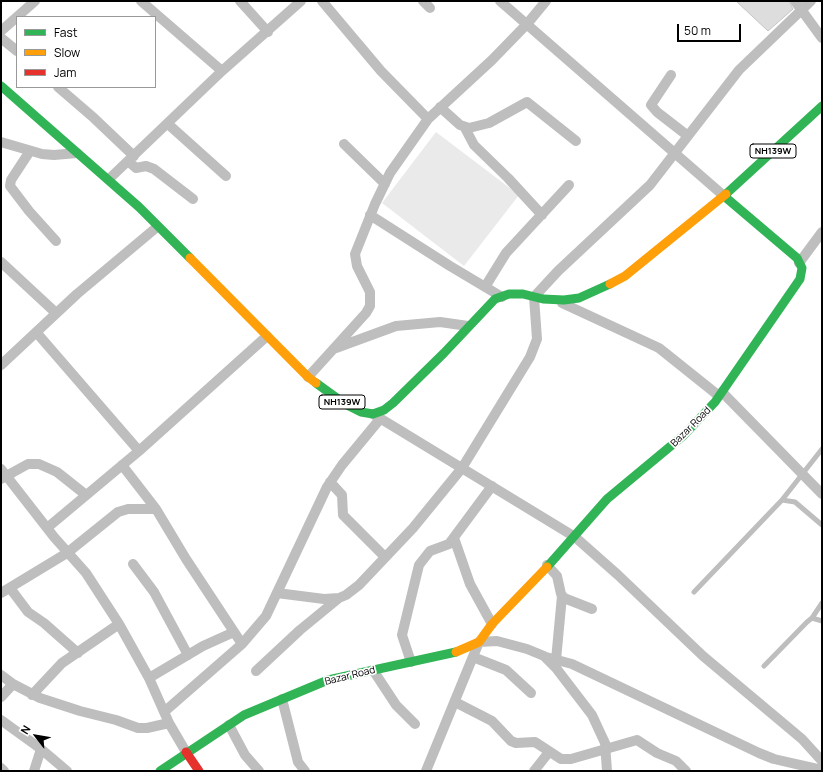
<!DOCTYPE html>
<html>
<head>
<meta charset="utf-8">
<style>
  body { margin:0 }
  #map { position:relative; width:823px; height:772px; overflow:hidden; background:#fff; font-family:Manrope,sans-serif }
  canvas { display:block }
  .frame { position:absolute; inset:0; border:2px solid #000; pointer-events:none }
  .legend { position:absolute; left:16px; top:16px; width:140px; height:72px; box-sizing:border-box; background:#fff; border:1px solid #999; margin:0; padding:5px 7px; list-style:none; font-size:12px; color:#000 }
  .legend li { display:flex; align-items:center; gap:8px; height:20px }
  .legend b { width:20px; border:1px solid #999 }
  .north { position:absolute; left:16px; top:716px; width:40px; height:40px; -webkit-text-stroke:3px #fff; paint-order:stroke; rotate:301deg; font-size:11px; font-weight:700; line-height:16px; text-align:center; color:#000 }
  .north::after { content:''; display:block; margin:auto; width:14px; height:18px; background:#000; clip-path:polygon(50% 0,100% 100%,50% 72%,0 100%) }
  .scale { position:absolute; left:677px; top:24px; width:64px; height:18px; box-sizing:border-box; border:2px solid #000; border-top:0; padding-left:5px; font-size:12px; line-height:14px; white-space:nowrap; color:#000; -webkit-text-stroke:3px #fff; paint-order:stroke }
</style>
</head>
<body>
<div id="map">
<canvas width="823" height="772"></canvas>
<div class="frame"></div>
<ul class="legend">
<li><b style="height:5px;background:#30b455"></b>Fast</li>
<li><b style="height:5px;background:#ff9f0a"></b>Slow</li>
<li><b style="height:5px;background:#e5322d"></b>Jam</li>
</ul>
<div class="north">N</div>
<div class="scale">50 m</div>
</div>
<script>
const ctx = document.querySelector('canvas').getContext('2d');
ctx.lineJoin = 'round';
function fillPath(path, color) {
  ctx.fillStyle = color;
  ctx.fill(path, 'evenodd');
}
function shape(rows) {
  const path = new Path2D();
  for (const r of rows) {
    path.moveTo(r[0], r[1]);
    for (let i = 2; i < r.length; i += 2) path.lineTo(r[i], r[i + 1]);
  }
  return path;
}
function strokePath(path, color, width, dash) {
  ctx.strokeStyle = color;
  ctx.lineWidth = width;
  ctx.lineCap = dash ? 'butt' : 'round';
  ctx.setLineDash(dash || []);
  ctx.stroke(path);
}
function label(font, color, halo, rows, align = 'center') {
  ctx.font = font + ' Manrope,sans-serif';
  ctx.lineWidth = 3.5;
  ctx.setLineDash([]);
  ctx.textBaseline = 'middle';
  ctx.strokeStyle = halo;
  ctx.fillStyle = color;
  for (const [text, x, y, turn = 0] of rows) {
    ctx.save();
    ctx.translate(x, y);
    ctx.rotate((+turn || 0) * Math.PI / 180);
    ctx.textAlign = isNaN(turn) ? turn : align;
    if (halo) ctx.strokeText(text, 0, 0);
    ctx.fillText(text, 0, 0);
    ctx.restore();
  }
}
fillPath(shape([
  [436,132,519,195,464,266,382,203]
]), '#eaeaea');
const building = shape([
  [736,1,789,1,793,9,768,31,736,1]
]);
fillPath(building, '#ddd');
strokePath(building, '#c5c5c5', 1);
strokePath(shape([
  [782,500,822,449],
  [694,592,782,500,795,502,822,525],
  [812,618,822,603],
  [764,666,807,622,812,618,822,621]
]), '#bebebe', 5);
strokePath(shape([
  [141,1,222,71],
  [240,1,268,32],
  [322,1,381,71,428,119],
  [423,1,430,8],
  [500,1,724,196],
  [795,1,822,38],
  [1,31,35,1],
  [1,38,17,51],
  [671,75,651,105,657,112,688,136],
  [58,87,94,118,134,156],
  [440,107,460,125,469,128,489,123,527,102,576,141],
  [168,124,226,176],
  [465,128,474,145,508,178,542,215],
  [1,142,42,154,54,155,77,153],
  [344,144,385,184],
  [30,151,11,180,10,186,29,211,56,241],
  [128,161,136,168,146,166,154,169,193,199],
  [109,179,222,71,301,1],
  [370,215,450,266,502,297],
  [1,262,56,313],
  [799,263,822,232],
  [485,287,506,253,569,185],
  [562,303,659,348,719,396],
  [36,332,139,451],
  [336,348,396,326,440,322,468,326],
  [1,365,77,294,157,227],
  [308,377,366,313,370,306,370,292,357,266,355,254,375,204,390,173,428,119,492,60,527,24,546,1],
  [722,392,822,494],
  [373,414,575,537,618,575,703,656,802,739,822,761],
  [122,465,156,509,186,559,242,644],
  [1,469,54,537,86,573,119,624,149,678,169,723,186,752],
  [1,479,28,464,39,464,57,472,86,495],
  [330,482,342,495,343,515,385,557],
  [47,528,139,451,267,336],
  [454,538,470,584,492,624],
  [133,564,154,592,188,655],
  [547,565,557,576,561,594,564,598,592,609],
  [10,588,28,612,44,623,78,653],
  [1,593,67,553,118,512,128,509,156,509],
  [277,593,324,599,339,598,346,595,359,585,413,528,462,468,530,357,537,339,534,297,558,271,650,185,739,70,811,1],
  [473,657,506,670,531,693],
  [546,657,572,664,759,753,774,759,822,770],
  [556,660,562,596],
  [411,662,402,635,419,565,430,551,449,544,492,486],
  [373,670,396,705,415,724],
  [256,671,300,630,339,598],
  [1,675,13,684,40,698,80,711,116,720,138,728,147,728,169,723],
  [149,678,203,646,234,632],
  [32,695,62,663,119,624],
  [1,697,13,684],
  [282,699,298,762,305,771],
  [455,702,492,721,511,741,516,743,535,742,561,759,571,759,637,740,657,753,676,761,686,771],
  [164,712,242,644,266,616,327,487,342,465,380,419],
  [1,720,41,749,67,771],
  [229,725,245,755,259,771],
  [1,768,4,771],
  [34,771,41,749],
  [426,771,479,642,497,641,527,649,544,656,556,668,592,715,605,743,607,771],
  [534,771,549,752]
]), '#bebebe', 10);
strokePath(shape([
  [1,86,139,207,190,258],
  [726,194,822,106],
  [316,383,345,404,361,412,373,414,384,410,393,403,444,353,495,299,509,294,523,294,543,299,564,300,579,298,610,284],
  [547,567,607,499,684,435,715,402,800,279,802,268,797,258,724,196],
  [160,771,244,715,328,680,456,652]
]), '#30b455', 9);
strokePath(shape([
  [190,258,308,377,316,383],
  [610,284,625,276,726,194],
  [456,652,479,642,492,624,547,567]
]), '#ff9f0a', 9);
strokePath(shape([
  [186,752,199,771]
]), '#e5322d', 9);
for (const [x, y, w] of [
  [773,151,46],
  [342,402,46]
]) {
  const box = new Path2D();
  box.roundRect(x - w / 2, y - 7, w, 14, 3);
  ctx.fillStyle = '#fff';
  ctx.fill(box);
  strokePath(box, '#000', 1);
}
label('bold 9px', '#000', null, [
  ["NH139W",773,151],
  ["NH139W",342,402]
]);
label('10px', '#000', '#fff', [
  ["Bazar Road",691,427,-45],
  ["Bazar Road",350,676,-14]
]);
</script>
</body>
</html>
